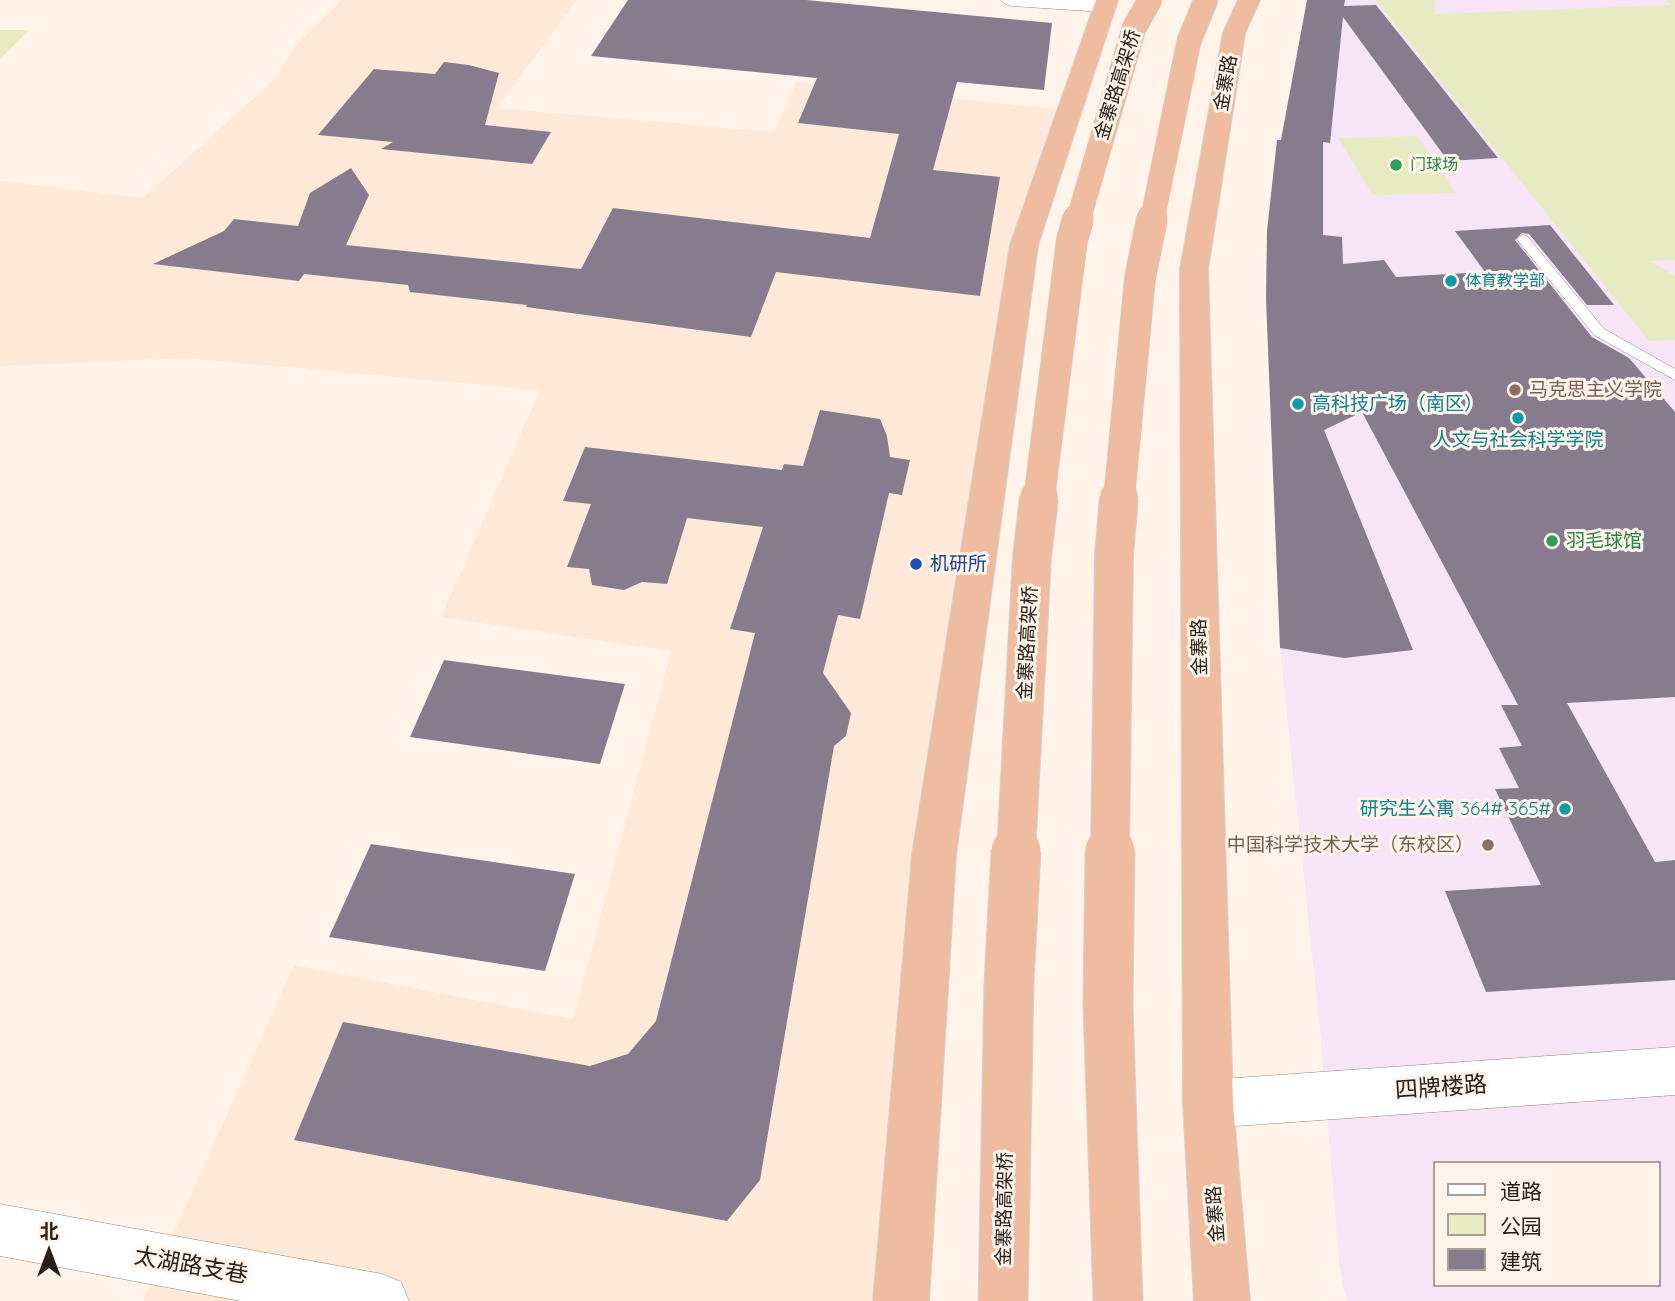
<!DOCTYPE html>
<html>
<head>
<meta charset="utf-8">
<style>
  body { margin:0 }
  #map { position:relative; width:1675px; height:1301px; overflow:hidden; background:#fff3ea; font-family:Quicksand,"Noto Sans SC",sans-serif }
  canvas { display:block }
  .legend { position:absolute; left:1433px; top:1161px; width:228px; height:126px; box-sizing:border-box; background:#fff3ea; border:2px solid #a99f97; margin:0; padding:9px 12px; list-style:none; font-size:21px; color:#28211b }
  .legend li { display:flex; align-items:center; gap:14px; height:35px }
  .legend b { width:35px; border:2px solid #a99f97 }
  .north { position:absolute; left:14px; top:1217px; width:70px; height:70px; -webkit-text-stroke:5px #fff3ea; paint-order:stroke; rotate:0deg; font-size:19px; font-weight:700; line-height:28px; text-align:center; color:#28211b }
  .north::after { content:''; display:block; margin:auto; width:24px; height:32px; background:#28211b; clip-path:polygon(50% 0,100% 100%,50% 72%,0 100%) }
</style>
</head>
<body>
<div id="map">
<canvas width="1675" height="1301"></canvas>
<ul class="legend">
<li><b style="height:9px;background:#fff"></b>道路</li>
<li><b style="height:19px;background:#e7ebc1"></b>公园</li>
<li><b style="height:19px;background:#867c8d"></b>建筑</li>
</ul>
<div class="north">北</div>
</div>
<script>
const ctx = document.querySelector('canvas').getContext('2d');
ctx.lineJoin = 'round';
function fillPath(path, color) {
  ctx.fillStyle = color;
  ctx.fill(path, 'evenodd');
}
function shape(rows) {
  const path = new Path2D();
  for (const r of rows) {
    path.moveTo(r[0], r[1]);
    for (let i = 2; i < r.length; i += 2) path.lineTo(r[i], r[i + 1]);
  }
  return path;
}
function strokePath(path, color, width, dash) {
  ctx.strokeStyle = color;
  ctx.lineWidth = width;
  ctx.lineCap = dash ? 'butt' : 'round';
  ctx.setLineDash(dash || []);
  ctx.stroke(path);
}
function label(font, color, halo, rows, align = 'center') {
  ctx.font = font + ' Quicksand,"Noto Sans SC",sans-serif';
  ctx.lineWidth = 6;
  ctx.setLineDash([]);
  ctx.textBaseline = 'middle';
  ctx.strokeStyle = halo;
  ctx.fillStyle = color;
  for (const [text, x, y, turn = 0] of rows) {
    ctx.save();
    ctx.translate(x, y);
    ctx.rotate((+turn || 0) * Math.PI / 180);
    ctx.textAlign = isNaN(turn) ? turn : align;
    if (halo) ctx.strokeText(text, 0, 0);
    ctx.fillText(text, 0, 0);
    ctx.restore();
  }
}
fillPath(shape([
  [342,0,577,0,497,108,774,132,796,82,1069,111,1024,246,901,1301,143,1301,294,965,573,1019,671,651,441,617,540,390,185,358,0,366,0,181,143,198,276,78,296,45]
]), '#fee9d9');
fillPath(shape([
  [1307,0,1675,0,1675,1301,1346,1301,1339,1263,1321,1041,1280,648,1266,299,1267,231,1277,140,1282,132],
  [1435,1163,1659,1163,1659,1285,1435,1285]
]), '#f7e5f7');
fillPath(shape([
  [1375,0,1436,0,1434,14,1673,5,1664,0,1675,0,1675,260,1650,261,1675,276,1675,340,1649,341],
  [0,30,29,30,0,59],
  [1417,136,1456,193,1373,195,1338,138]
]), '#e7ebc1');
fillPath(shape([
  [628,0,806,0,1052,23,1044,90,957,82,933,170,1000,177,980,296,776,272,751,337,526,307,527,305,410,292,408,285,304,274,299,281,153,264,224,231,234,219,298,226,310,193,351,168,369,195,346,245,581,269,613,208,870,238,899,134,798,123,817,78,591,56],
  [1307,0,1345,0,1344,6,1376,5,1498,158,1448,161,1343,17,1330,143,1323,142,1323,235,1342,237,1343,264,1384,260,1396,277,1485,272,1455,231,1550,225,1614,305,1587,305,1529,234,1522,233,1515,240,1592,337,1629,358,1675,412,1675,697,1567,703,1655,862,1675,860,1675,980,1486,992,1445,891,1541,885,1495,789,1519,788,1499,748,1522,746,1501,705,1518,705,1362,412,1324,430,1413,650,1344,658,1280,648,1266,299,1267,231,1277,140,1281,140],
  [444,62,469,65,499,73,485,125,551,132,532,164,381,149,393,142,318,135,374,69,435,74],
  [820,410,880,419,887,436,890,457,910,460,902,495,889,493,860,619,838,615,823,673,851,713,846,736,834,746,760,1180,727,1221,294,1140,343,1022,590,1066,628,1054,656,1021,755,633,730,629,763,527,687,518,667,584,642,582,624,590,592,585,589,569,567,567,591,504,563,501,585,447,782,470,784,464,803,466],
  [444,660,625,684,600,764,410,737],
  [371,844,575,874,545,971,329,937]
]), '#867c8d');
const lane = shape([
  [1523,235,1527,236,1604,329,1675,369,1675,380,1594,335,1519,242,1517,239,1523,235]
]);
const street = shape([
  [1002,0,1105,0,1114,6,1111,10,1104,12,1012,6,1005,4,1002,0],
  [1675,1047,1675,1095,1208,1128,1191,1121,1184,1104,1191,1087,1208,1080,1675,1047],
  [0,1204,382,1274,401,1282,409,1301,241,1301,0,1256,0,1204]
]);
const highway = shape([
  [1096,0,1118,0,1038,245,956,855,929,1301,873,1301,912,855,1010,245,1096,0],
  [1238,0,1260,0,1245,33,1208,269,1233,1104,1250,1301,1194,1301,1183,1104,1180,269,1223,33,1238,0]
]);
strokePath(lane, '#968578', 1);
strokePath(street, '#968578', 1);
strokePath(highway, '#d4d3d1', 2);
fillPath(lane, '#fff');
fillPath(street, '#fff');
fillPath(highway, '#efbca0');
const highwayBridgeFar3 = shape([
  [1078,221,1134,28,1150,0],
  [1152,221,1189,41,1206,0]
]);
const highwayBridgeFar2 = shape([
  [1039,499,1072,240,1078,219],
  [1119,499,1140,278,1152,219]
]);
const highwayBridgeFar1 = shape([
  [1016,853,1032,557,1039,498],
  [1110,853,1114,555,1119,498]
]);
const highwayBridge = shape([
  [1110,851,1108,1006,1118,1301],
  [1003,1301,1009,982,1016,851]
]);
strokePath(highwayBridgeFar3, '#d4d3d1', 25, []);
strokePath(highwayBridgeFar2, '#d4d3d1', 32, []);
strokePath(highwayBridgeFar1, '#d4d3d1', 40, []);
strokePath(highwayBridge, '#d4d3d1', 51, []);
strokePath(highwayBridgeFar3, '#efbca0', 24);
strokePath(highwayBridgeFar2, '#efbca0', 31);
strokePath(highwayBridgeFar1, '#efbca0', 38);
strokePath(highwayBridge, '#efbca0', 49);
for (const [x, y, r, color] of [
  [1396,165,7,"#2e9e5b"],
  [1451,281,7,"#0f9aa8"],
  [1515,390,7,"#8d6e63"],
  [1298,404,7,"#0f9aa8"],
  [1518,418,7,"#0f9aa8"],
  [1552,541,7,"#2e9e5b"],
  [916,564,7,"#1a4fb4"],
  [1565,809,7,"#0f9aa8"],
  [1488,845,7,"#8d6e63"]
]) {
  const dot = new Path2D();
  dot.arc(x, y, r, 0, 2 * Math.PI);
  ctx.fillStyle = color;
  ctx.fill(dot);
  strokePath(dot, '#fff3ea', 2.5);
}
label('16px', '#27864d', '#fff3ea', [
  ["门球场",1410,165]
], 'left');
label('16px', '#0d838f', '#fff3ea', [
  ["体育教学部",1465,281]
], 'left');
label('19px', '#28211b', '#fff3ea', [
  ["金寨路",1226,83,-80],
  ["金寨路高架桥",1118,85,-73],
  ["金寨路高架桥",1028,643,-87],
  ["金寨路",1200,647,-91],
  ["金寨路高架桥",1005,1209,-89],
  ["金寨路",1216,1214,-94]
]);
label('19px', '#785e54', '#fff3ea', [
  ["马克思主义学院",1529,390],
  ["中国科学技术大学（东校区）",1474,845,"right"]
], 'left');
label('19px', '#0d838f', '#fff3ea', [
  ["高科技广场（南区）",1312,404],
  ["人文与社会科学学院",1518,440,"center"],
  ["研究生公寓 364# 365#",1551,809,"right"]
], 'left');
label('19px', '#27864d', '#fff3ea', [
  ["羽毛球馆",1566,541]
], 'left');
label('19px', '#164399', '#fff3ea', [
  ["机研所",930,564]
], 'left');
label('23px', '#28211b', '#fff3ea', [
  ["四牌楼路",1441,1088,-4],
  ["太湖路支巷",191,1266,10]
]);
</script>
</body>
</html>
